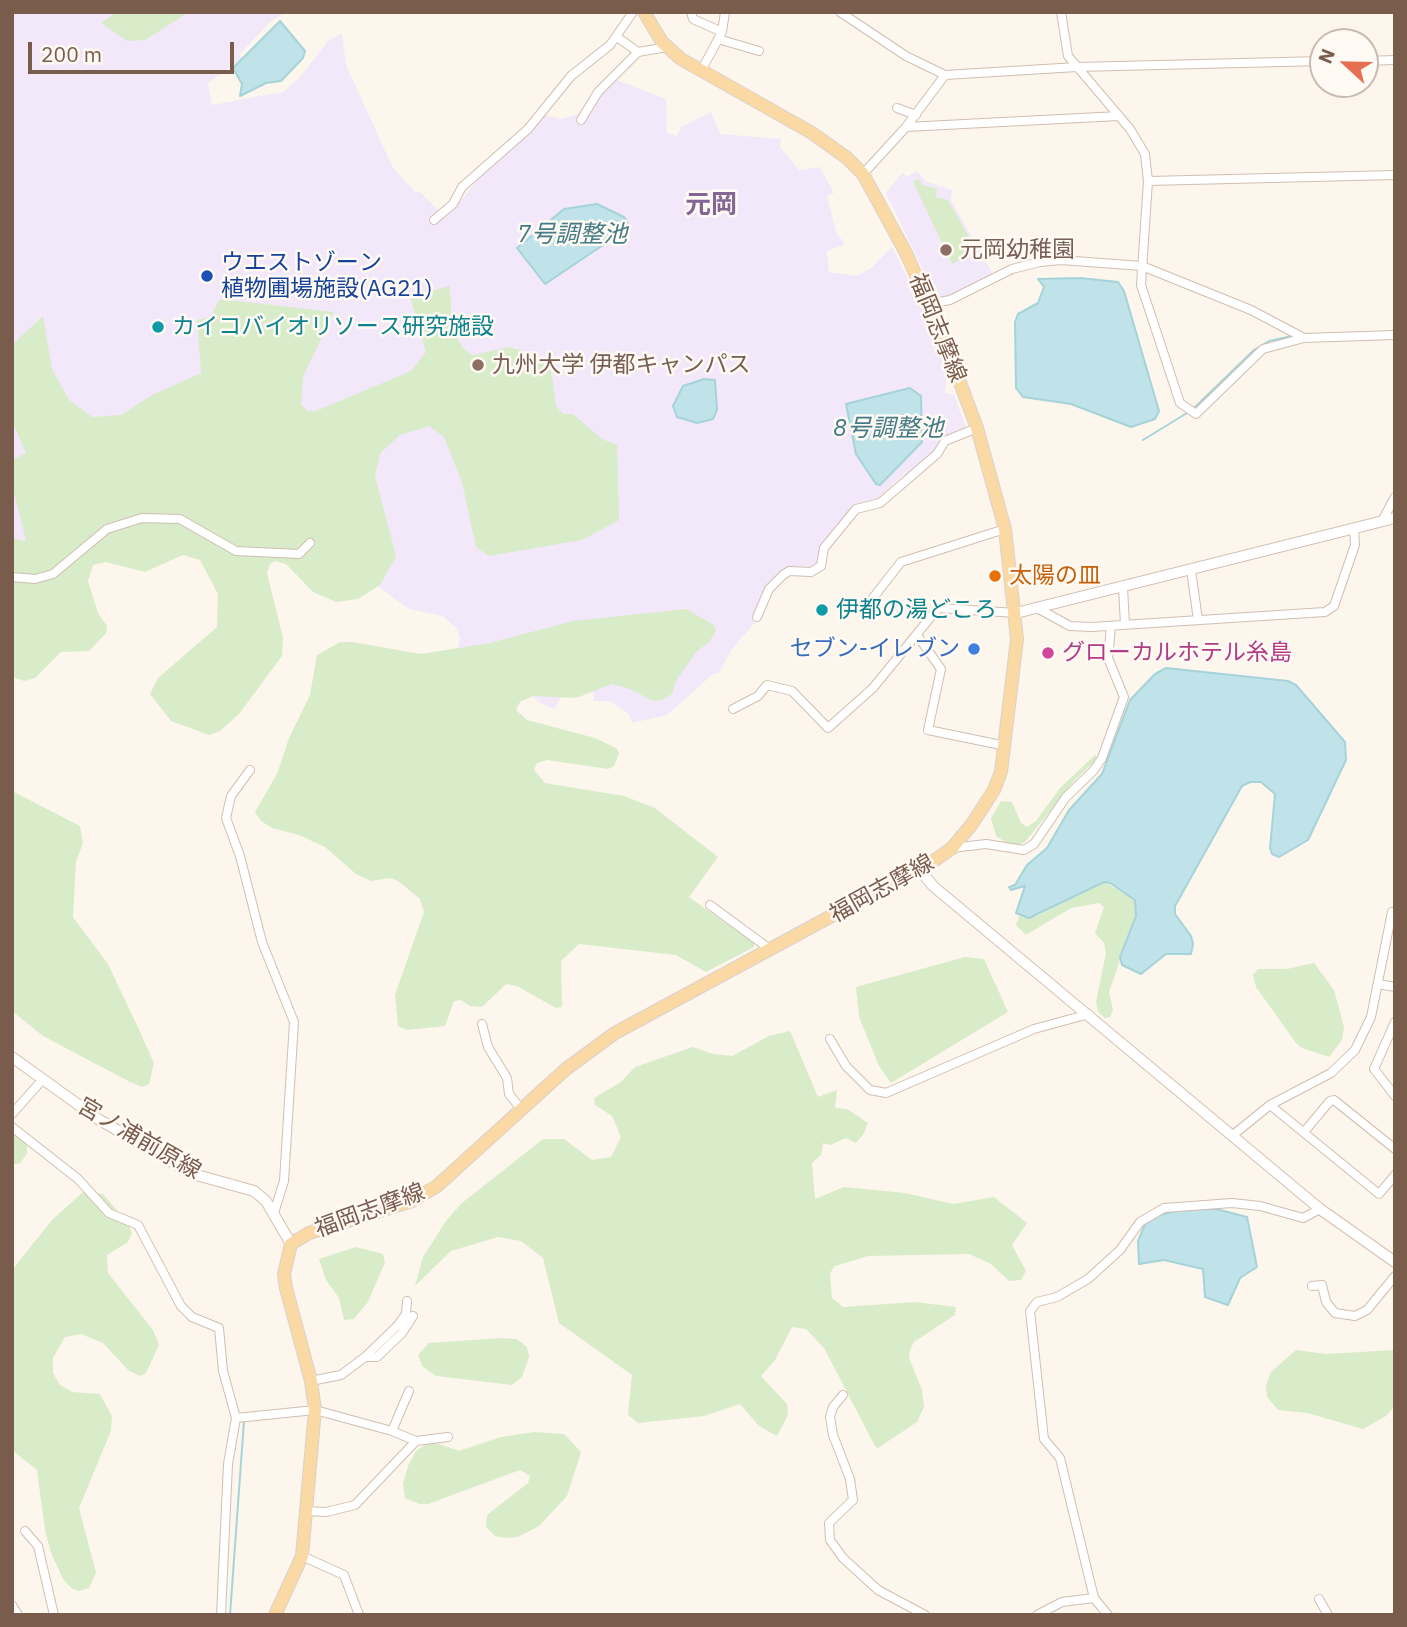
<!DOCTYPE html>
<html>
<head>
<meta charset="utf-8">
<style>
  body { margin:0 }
  #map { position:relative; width:1407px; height:1627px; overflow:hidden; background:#fdf6ec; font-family:"IBM Plex Sans",sans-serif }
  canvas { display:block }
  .frame { position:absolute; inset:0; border:14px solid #7a5c4d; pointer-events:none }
  .north { position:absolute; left:1309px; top:28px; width:70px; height:70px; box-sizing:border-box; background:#fffaf3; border:2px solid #cabbb1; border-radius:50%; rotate:292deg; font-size:19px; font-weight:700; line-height:28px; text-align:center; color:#7a5c4d }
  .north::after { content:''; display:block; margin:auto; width:24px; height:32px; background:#e76f51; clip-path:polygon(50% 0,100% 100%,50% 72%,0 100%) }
  .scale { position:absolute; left:28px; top:42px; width:206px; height:32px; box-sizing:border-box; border:4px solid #7a5c4d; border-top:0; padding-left:9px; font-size:21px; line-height:24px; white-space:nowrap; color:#7a5c4d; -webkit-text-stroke:5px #fffaf3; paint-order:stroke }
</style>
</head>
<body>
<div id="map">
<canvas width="1407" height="1627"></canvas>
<div class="frame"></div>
<div class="north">N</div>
<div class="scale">200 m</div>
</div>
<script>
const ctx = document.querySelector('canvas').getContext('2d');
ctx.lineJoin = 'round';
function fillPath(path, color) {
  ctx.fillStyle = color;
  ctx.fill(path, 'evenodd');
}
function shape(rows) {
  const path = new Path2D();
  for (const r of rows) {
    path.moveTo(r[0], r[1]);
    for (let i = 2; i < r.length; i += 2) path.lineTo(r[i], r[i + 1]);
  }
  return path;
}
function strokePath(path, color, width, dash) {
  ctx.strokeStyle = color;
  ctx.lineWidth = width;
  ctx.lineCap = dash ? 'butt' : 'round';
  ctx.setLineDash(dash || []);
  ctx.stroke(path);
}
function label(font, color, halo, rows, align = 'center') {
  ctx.font = font + ' "IBM Plex Sans","Noto Sans JP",sans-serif';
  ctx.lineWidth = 5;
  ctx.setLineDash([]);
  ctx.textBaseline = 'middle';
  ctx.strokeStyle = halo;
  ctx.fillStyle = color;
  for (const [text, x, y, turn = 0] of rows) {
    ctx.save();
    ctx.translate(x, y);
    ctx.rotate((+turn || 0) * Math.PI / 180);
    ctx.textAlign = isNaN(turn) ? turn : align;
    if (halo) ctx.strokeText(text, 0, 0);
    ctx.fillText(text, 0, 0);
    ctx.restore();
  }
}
fillPath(shape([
  [12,12,287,12,271,21,239,55,242,59,208,83,212,105,283,92,301,76,328,41,342,33,346,65,392,166,415,192,419,191,437,209,447,212,455,208,478,179,543,114,560,119,579,114,584,117,614,79,666,99,667,133,677,136,681,127,711,112,720,134,781,139,780,147,799,170,820,167,834,193,827,196,836,232,845,244,827,251,829,272,857,276,871,268,892,247,923,309,947,373,945,393,954,395,968,433,945,445,937,444,933,455,898,479,877,499,850,509,821,562,812,568,787,566,770,583,753,615,756,621,732,649,718,674,713,674,667,715,632,723,629,714,609,701,594,701,593,693,565,688,555,709,540,703,529,693,455,663,460,638,456,628,443,616,409,609,370,581,325,575,213,539,12,579],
  [917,171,925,181,952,190,951,200,993,274,949,297,936,297,886,193,903,172,906,177]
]), '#f3e8fa');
fillPath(shape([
  [117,12,189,12,145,40,127,41,101,23],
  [919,179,922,185,937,189,936,197,948,200,972,242,969,255,952,264,913,182],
  [450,286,452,330,463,348,473,355,510,347,543,358,551,369,556,406,563,414,573,414,602,439,617,445,619,520,582,540,489,556,476,547,462,482,444,437,429,426,400,435,380,453,375,476,396,556,380,585,358,599,336,602,313,592,286,564,275,561,270,564,267,573,283,638,282,656,239,714,220,731,209,735,171,721,150,694,158,678,217,627,218,594,200,560,183,555,145,572,106,562,93,565,88,581,98,613,107,626,106,633,89,651,61,652,35,678,24,681,12,677,12,538,26,541,12,485,12,460,26,453,12,421,12,345,43,316,52,369,69,400,92,417,121,415,152,395,201,373,197,320,210,317,220,299,334,312,303,377,301,405,308,411,316,411,411,371,426,352,410,296],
  [686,609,714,625,716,631,709,642,697,651,677,679,672,694,662,700,653,701,630,689,612,684,576,698,533,696,520,702,516,710,527,720,595,738,616,748,619,753,614,766,608,769,547,760,537,763,534,770,545,783,624,796,655,808,718,857,689,897,754,943,754,947,706,972,676,955,579,944,561,961,562,1007,556,1008,517,986,506,984,482,1007,470,1006,461,1000,454,1001,445,1026,407,1030,398,1026,395,995,424,912,420,899,398,881,390,878,371,881,356,874,325,847,299,835,272,828,261,821,255,812,277,774,289,738,310,695,317,655,340,642,352,642,421,654,490,643,573,621],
  [1095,755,1097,759,1074,781,1026,841,1019,845,1007,843,996,836,991,818,1001,801,1012,802,1021,823,1027,827,1036,821,1060,788],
  [12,791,80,826,83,843,76,862,73,917,108,964,141,1034,154,1063,149,1084,142,1087,130,1082,43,1036,12,1011],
  [1104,882,1135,899,1138,908,1109,992,1113,1010,1110,1017,1105,1018,1098,1012,1096,1002,1106,953,1104,943,1095,933,1104,907,1099,903,1071,908,1026,935,1016,925,1019,916,1035,917],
  [965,957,984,959,1008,1012,891,1083,879,1066,859,1017,856,987],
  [1314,963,1334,990,1344,1027,1342,1040,1329,1057,1302,1048,1296,1043,1256,987,1253,975,1258,969,1287,969],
  [790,1031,818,1097,837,1090,835,1108,847,1109,868,1123,863,1135,856,1143,846,1138,830,1145,823,1143,821,1155,812,1163,815,1199,844,1187,905,1193,953,1204,994,1197,1027,1223,1012,1245,1026,1271,1021,1280,1009,1281,991,1264,969,1254,868,1256,835,1266,830,1273,832,1298,843,1307,915,1302,956,1307,955,1315,914,1342,910,1350,909,1358,922,1390,924,1407,917,1422,878,1448,875,1446,824,1348,806,1329,792,1327,775,1360,761,1376,787,1404,788,1415,777,1436,759,1426,740,1404,704,1416,638,1423,628,1415,632,1375,559,1323,543,1258,521,1241,498,1237,451,1251,415,1286,423,1257,446,1221,462,1203,543,1139,564,1139,592,1160,611,1157,621,1137,612,1116,595,1105,594,1098,621,1082,635,1067,693,1047,713,1054,732,1056,769,1036],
  [12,1121,27,1142,27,1154,20,1163,12,1165],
  [85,1190,103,1194,129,1225,132,1233,128,1242,107,1255,108,1273,153,1330,159,1345,146,1373,140,1376,129,1371,103,1343,81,1334,65,1337,53,1358,53,1373,60,1385,72,1392,100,1394,112,1416,111,1431,79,1508,96,1573,89,1588,79,1591,71,1588,63,1579,51,1553,45,1530,37,1470,12,1450,12,1270,52,1220],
  [356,1247,383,1254,385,1262,368,1302,354,1319,344,1320,339,1298,326,1280,319,1259],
  [501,1338,517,1339,527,1347,529,1357,522,1377,512,1385,436,1376,422,1366,418,1355,429,1343],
  [1296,1350,1326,1354,1395,1350,1395,1406,1386,1416,1363,1429,1307,1413,1278,1410,1267,1397,1266,1385,1271,1372],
  [534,1432,564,1434,581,1452,567,1496,539,1526,518,1537,506,1538,495,1536,486,1527,487,1515,528,1483,530,1476,520,1470,428,1504,419,1504,405,1498,403,1484,408,1466,416,1451,431,1441,459,1451,501,1437]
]), '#d8ecc9');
const water = shape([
  [280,21,305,51,303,58,281,81,266,83,240,96,242,84,233,68,280,21],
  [597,204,624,217,630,227,545,284,517,248,564,209,597,204],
  [1080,278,1118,282,1124,291,1159,411,1155,419,1131,427,1071,404,1023,397,1016,388,1015,322,1018,314,1038,303,1044,287,1038,279,1080,278],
  [704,379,715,380,717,410,713,419,697,423,677,417,673,406,683,386,704,379],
  [910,388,921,396,922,442,880,485,876,484,856,454,846,404,910,388],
  [1166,668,1288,681,1296,685,1345,742,1346,760,1308,840,1279,857,1272,854,1270,848,1275,794,1261,782,1250,782,1242,786,1175,906,1175,914,1191,936,1193,944,1191,954,1166,954,1141,974,1122,965,1120,957,1136,916,1135,900,1110,883,1104,882,1029,918,1016,913,1025,886,1011,890,1009,887,1015,885,1027,865,1047,848,1069,810,1102,774,1130,700,1155,674,1166,668],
  [1186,1208,1216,1209,1247,1217,1257,1267,1240,1278,1228,1305,1205,1297,1203,1269,1164,1260,1139,1264,1138,1241,1145,1224,1160,1215,1186,1208]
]);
fillPath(water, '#bfe3e8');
strokePath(water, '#a5d3da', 2);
strokePath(shape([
  [1381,332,1395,331],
  [1332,333,1351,333],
  [1194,408,1254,350,1269,341,1292,336],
  [1143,440,1187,413],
  [230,1615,244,1421]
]), '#a5d3da', 2);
const street = shape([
  [691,12,693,19,722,32],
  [840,12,906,56,945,75,1077,67,1323,61],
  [1061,12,1068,56,1130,129,1145,154,1148,181,1141,285,1180,403,1196,414,1263,349,1304,338,1395,335],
  [617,37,638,52,667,47],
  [718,39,759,51],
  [1365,61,1395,60],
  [701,71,722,32,725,12],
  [897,108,916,115],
  [581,120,598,92,638,52],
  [906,127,1119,116],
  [863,174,906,127,945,75],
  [1148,181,1395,175],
  [434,220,453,204,462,187,528,129,571,76,610,45,633,12],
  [928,304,950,300,1012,269,1040,262,1061,260,1142,266,1251,310,1304,338],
  [1382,521,1395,497],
  [1191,570,1198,620],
  [12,577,35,579,53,574,107,529,142,518,180,519,236,551,299,554,310,543],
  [1123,587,1125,625],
  [865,608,901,562,1005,529],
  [1037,608,1070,626,1091,627,1325,612,1334,606,1355,545,1354,528],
  [757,617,769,589,783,575,789,571,811,572,821,566,824,548,856,509,880,503,937,454,945,441,977,428],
  [917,635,941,669,928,730,1006,746],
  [733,709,758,696,767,685,792,691,828,728,873,688,938,608,1016,613],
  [250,770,231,796,226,818,240,856,262,942,294,1022,284,1181,274,1213],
  [952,848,986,844,1024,850,1034,844,1066,797,1094,770,1102,758,1124,697,1108,658,1111,627],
  [710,905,771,950],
  [1378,984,1395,987],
  [1395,1022,1374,1069,1395,1096],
  [482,1024,488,1047,507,1078,509,1094,521,1109],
  [830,1039,846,1066,870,1090,886,1093,1034,1029,1089,1014],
  [1270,1105,1379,1194,1395,1175],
  [12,1114,43,1079],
  [12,1127,78,1179,109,1213,138,1225,181,1306,192,1317,219,1328,223,1371,236,1418,228,1464,221,1615],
  [1304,1132,1330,1101,1334,1100,1395,1149],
  [1233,1135,1270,1105,1331,1073,1355,1050,1371,1017,1392,912],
  [1312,1286,1322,1285,1326,1302,1335,1313,1355,1316,1367,1310,1395,1276],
  [365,1357,398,1325,406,1314,407,1301],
  [311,1381,341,1375,365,1357,377,1357,402,1333,413,1316],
  [843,1395,833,1407,830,1417,833,1435,850,1479,853,1500,829,1523,830,1540,843,1558,878,1590,925,1615],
  [236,1418,315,1410,392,1431,409,1391],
  [392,1431,416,1441,448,1437],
  [305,1511,326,1512,355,1505,416,1441],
  [25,1531,38,1546,54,1615],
  [302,1556,344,1575,359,1615],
  [1319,1599,1328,1615],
  [12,1605,18,1615],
  [1037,1615,1062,1602,1094,1598],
  [1108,1615,1094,1598,1060,1458,1044,1439,1030,1311,1037,1302,1057,1297,1088,1279,1120,1250,1140,1222,1164,1208,1232,1203,1260,1206,1303,1218,1320,1209]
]);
const secondary = shape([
  [1016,613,1395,518],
  [920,870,933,886,1320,1209,1395,1262],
  [12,1057,98,1119,193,1174,254,1191,266,1201,291,1244]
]);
const primary = shape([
  [275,1615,302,1556,315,1410,311,1381,286,1288,284,1274,291,1244,309,1233,412,1201,437,1186,566,1069,615,1033,935,860,952,848,972,824,994,790,1001,772,1017,639,1005,529,977,428,941,332,906,253,863,174,847,158,812,133,681,59,662,42,644,12]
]);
strokePath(street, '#d1beb0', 10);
strokePath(secondary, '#d6c0b0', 12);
strokePath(primary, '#dad1cd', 14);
strokePath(street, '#fff', 8);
strokePath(secondary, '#fff', 10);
strokePath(primary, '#fbd9a5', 12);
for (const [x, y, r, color] of [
  [946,250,7,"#8d6e63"],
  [207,276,7,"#1a4fb4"],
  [158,327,7,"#0f9aa8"],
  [478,365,7,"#8d6e63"],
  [995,576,7,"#e8710a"],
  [822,610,7,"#0f9aa8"],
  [974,649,7,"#3f7fe0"],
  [1048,653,7,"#d1479c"]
]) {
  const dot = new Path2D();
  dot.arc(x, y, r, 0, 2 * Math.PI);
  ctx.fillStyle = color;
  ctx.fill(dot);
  strokePath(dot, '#fffaf3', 2.5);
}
label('23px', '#785e54', '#fffaf3', [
  ["元岡幼稚園",960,250],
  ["九州大学 伊都キャンパス",492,365]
], 'left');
label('23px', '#164399', '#fffaf3', [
  ["ウエストゾーン",221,263],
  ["植物圃場施設(AG21)",221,289]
], 'left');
label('23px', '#0d838f', '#fffaf3', [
  ["カイコバイオリソース研究施設",172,327],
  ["伊都の湯どころ",836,610]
], 'left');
label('23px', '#7a5c4d', '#fffaf3', [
  ["福岡志摩線",937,328,68],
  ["福岡志摩線",882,889,-29],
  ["宮ノ浦前原線",139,1139,30],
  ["福岡志摩線",370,1211,-20]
]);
label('23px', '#c56008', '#fffaf3', [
  ["太陽の皿",1009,576]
], 'left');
label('23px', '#366cbe', '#fffaf3', [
  ["セブン-イレブン",960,649]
], 'right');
label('23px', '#b23c85', '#fffaf3', [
  ["グローカルホテル糸島",1062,653]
], 'left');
label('italic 24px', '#437c86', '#fffaf3', [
  ["7号調整池",572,235],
  ["8号調整池",888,429]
]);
label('bold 26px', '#846695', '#fffaf3', [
  ["元岡",711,205]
]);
</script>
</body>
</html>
